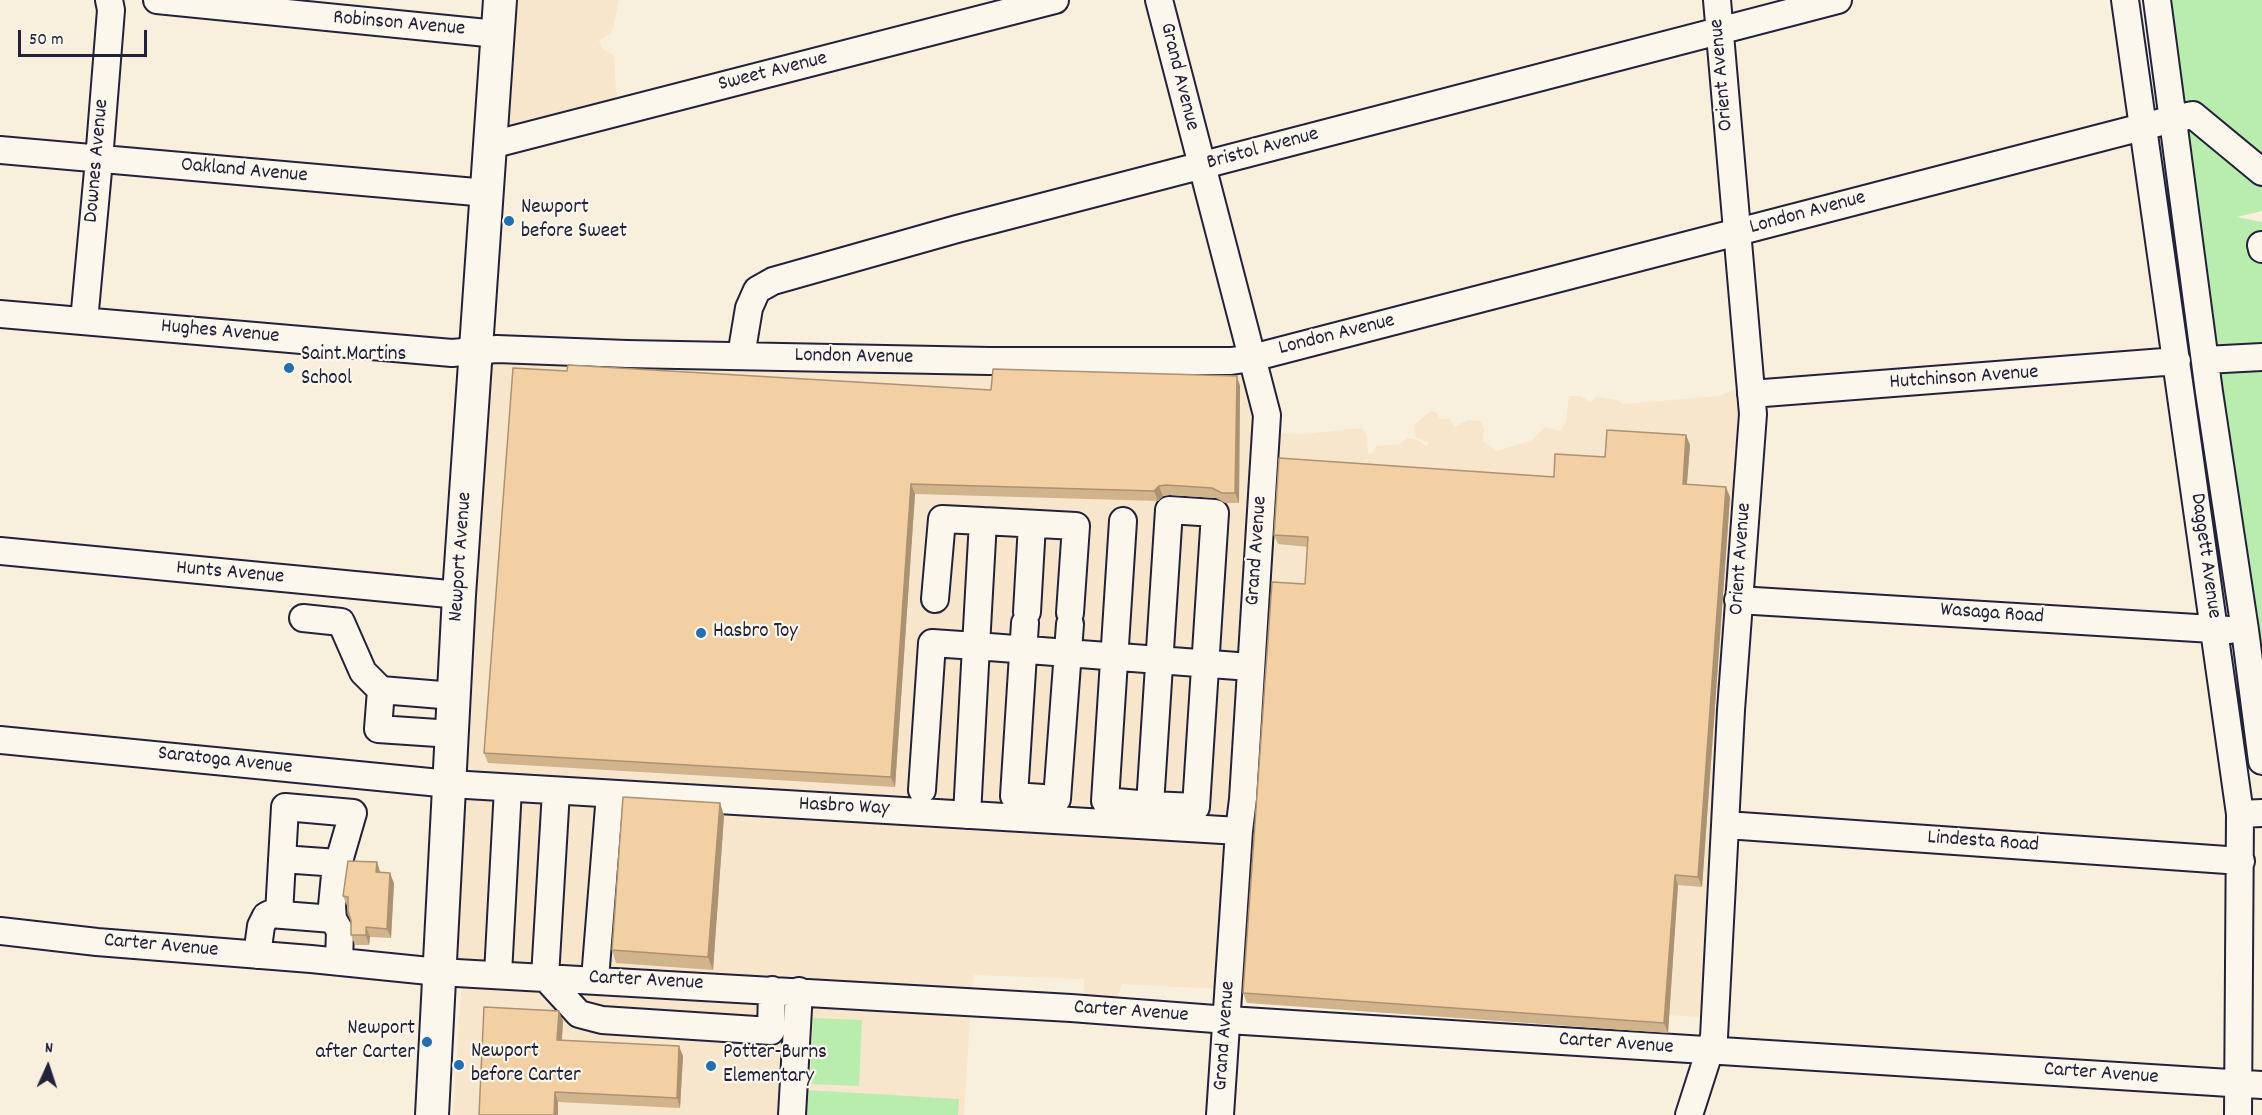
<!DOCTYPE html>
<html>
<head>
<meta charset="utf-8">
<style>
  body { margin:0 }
  #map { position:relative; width:2262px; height:1115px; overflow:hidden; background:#f9efdd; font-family:Dekko,sans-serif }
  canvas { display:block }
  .north { position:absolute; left:18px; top:1037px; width:60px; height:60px; -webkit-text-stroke:4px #fbf7ec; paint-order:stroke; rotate:3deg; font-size:16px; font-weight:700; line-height:24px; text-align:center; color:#22223b }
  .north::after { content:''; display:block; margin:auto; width:21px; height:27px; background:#22223b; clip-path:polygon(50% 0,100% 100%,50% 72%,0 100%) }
  .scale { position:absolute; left:18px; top:30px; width:129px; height:27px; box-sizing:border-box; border:3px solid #22223b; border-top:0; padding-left:8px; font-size:18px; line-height:21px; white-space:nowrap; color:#22223b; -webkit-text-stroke:4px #fbf7ec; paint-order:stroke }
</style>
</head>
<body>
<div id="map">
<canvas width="2262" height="1115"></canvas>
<div class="north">N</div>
<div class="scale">50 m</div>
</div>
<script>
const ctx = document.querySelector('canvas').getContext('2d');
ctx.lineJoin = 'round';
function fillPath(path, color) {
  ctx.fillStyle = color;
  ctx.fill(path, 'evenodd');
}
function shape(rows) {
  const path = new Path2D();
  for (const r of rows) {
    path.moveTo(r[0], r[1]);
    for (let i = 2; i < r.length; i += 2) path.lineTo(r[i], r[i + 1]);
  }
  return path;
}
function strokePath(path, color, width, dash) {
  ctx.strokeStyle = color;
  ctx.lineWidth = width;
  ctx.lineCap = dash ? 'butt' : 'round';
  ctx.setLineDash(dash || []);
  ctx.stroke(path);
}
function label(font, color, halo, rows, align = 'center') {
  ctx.font = font + ' Dekko,sans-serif';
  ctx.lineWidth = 4.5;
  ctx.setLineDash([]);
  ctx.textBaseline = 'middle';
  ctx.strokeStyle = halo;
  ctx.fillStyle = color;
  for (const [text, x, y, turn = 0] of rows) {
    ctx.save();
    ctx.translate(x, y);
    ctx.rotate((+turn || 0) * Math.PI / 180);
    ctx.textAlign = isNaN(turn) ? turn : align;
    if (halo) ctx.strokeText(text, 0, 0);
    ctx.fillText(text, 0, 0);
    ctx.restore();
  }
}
fillPath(shape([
  [501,0,619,0,612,33,599,40,602,48,614,56,618,120,533,143,493,123],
  [476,361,1251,362,1267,433,1305,434,1362,428,1367,436,1368,454,1372,453,1376,446,1400,444,1408,438,1420,441,1427,447,1428,442,1416,438,1414,425,1431,411,1437,413,1439,419,1450,419,1454,427,1468,420,1481,421,1484,429,1483,441,1497,451,1532,440,1545,427,1559,431,1566,422,1569,396,1581,396,1590,402,1597,397,1617,400,1623,404,1719,396,1733,390,1756,388,1737,792,1739,836,1718,1015,1714,1018,1398,998,1122,984,1110,1017,1084,1012,1084,979,974,975,969,1007,438,960],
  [461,988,970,1017,964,1115,453,1115]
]), '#f7e6cc');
fillPath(shape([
  [2157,0,2262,0,2262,211,2237,217,2262,222,2262,669],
  [813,1018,862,1020,859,1086,810,1084],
  [806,1090,959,1099,958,1115,804,1115]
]), '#b8edae');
const minor = shape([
  [157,0,497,34],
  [1159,0,1267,415,1243,799,1239,831,1220,1115],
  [2125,0,2240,814,2238,1115],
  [2157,0,2209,392,2245,630,2262,761],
  [491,145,1055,0],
  [0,150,487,193],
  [2261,245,2262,249],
  [0,314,452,353,497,349,627,354,989,361,1231,361,1252,358,2173,119,2193,115,2262,172],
  [84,321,99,160,111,10,109,0],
  [741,356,749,308,757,290,773,281,957,229,1838,0],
  [2205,360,2262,357],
  [1751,394,2177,361],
  [983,521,1076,526,1070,613],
  [1123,521,1105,801,1150,805,1169,510,1215,513,1196,807,1150,805],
  [0,551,459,595],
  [1738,600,2229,630],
  [1027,612,1032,524],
  [303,618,341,622,363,672,381,690],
  [1025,623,1014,796,1057,799,1070,624],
  [452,734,378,729,381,690,454,696],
  [0,740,450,784,1239,831],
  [922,790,932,643,976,646,983,521,942,519,935,599],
  [556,791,545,977,579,1014,602,1020,771,1031,772,990],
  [2240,814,2262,813],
  [967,815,976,646,1250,667],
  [1726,825,2241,861],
  [282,859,338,863],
  [279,914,285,807,353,813,335,875,332,906,333,919,340,931,339,962],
  [0,931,97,942,311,959,439,972,1071,1008,1228,1020,2262,1085],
  [257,955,261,926,266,916,270,914,333,919],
  [498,974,508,788],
  [595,979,610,794],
  [792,1115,799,991],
  [1689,1115,1714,1037,1731,710,1753,414,1717,0]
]);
const major = shape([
  [432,1115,459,595,500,0]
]);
strokePath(minor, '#22223b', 30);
strokePath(major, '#22223b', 36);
strokePath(minor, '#fbf7ec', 26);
strokePath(major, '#fbf7ec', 32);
fillPath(shape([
  [1240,386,1239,503,1225,503,1216,498,1170,495,1163,496,1158,501,915,494,895,787,488,763,484,753,991,390],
  [1686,435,1690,445,1687,484,1730,497,1702,887,1678,885,1668,1033,1247,1003,1243,993,1305,584,1308,547,1278,544,1274,535,1554,477,1605,457],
  [720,803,724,816,713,970,616,963,612,950],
  [377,862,380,872,394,883,391,938,370,937,369,945,355,945,351,935,351,921,348,906,347,906,343,896],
  [563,1021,562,1040,683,1056,680,1108,558,1102,479,1115]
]), '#d1b38c');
fillPath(shape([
  [1237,376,1240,386,1239,503,1235,493],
  [1686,435,1690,445,1686,494,1683,484],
  [911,484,915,494,895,787,891,777],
  [1159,486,1163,496,1158,501,1154,491],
  [1726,487,1730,497,1702,887,1698,877],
  [720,803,724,816,713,970,708,957],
  [377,862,380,872,376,872],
  [390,873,394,883,391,938,387,929],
  [1675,875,1678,885,1668,1033,1664,1023],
  [366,927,370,937,369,945,366,935],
  [559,1011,563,1021,561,1050,557,1040],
  [679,1046,683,1056,680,1108,677,1098],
  [555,1092,558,1102,558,1115,554,1115]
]), '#aa9272');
const building = shape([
  [568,365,991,390,993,369,1237,376,1235,493,1222,493,1212,488,1166,485,1159,486,1154,491,911,484,891,777,484,753,513,368,567,371,568,365],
  [1607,430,1686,435,1683,484,1726,487,1698,877,1675,875,1664,1023,1243,993,1272,582,1305,584,1308,537,1274,535,1279,458,1554,477,1555,454,1605,457,1607,430],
  [623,797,720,803,708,957,612,950,623,797],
  [348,861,377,862,376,872,390,873,387,929,366,927,366,935,351,935,351,921,348,911,348,897,343,896,348,861],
  [484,1007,559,1011,557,1040,679,1046,677,1098,555,1092,554,1115,479,1115,484,1007]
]);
fillPath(building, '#f3d0a3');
strokePath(building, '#aa9272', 1.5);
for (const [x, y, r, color] of [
  [509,221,6,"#1f6fb2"],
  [289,368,6,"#1f6fb2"],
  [701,633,6,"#1f6fb2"],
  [427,1042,6,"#1f6fb2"],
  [459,1065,6,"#1f6fb2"],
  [711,1066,6,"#1f6fb2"]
]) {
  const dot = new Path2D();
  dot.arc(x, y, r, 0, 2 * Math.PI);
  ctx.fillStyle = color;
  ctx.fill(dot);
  strokePath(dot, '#fbf7ec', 2);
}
label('21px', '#22223b', '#fbf7ec', [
  ["Robinson Avenue",399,25,5],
  ["Sweet Avenue",773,73,-14],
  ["Orient Avenue",1723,75,-95],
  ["Grand Avenue",1178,77,76],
  ["Bristol Avenue",1263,150,-15],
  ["Downes Avenue",98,161,-85],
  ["Oakland Avenue",244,172,5],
  ["London Avenue",1808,214,-15],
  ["Hughes Avenue",220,333,5],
  ["London Avenue",1337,336,-14],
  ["London Avenue",854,358,1],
  ["Hutchinson Avenue",1964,379,-4],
  ["Grand Avenue",1258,551,-86],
  ["Daggett Avenue",2204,556,82],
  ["Newport Avenue",462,557,-86],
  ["Orient Avenue",1742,559,-86],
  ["Hunts Avenue",230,574,5],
  ["Wasaga Road",1992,615,4],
  ["Saratoga Avenue",225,762,6],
  ["Hasbro Way",844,808,3],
  ["Lindesta Road",1983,843,4],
  ["Carter Avenue",161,947,5],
  ["Carter Avenue",646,982,3],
  ["Carter Avenue",1131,1013,4],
  ["Grand Avenue",1226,1036,-86],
  ["Carter Avenue",1616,1045,4],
  ["Carter Avenue",2101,1075,4]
]);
label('21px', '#22223b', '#fbf7ec', [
  ["Newport",521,209],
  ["before Sweet",521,233],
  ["Saint Martins",301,356],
  ["School",301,380],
  ["Hasbro Toy",713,633],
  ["Newport",415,1030,"right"],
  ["after Carter",415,1054,"right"],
  ["Newport",471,1053],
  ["before Carter",471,1077],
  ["Potter-Burns",723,1054],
  ["Elementary",723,1078]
], 'left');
</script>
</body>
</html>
